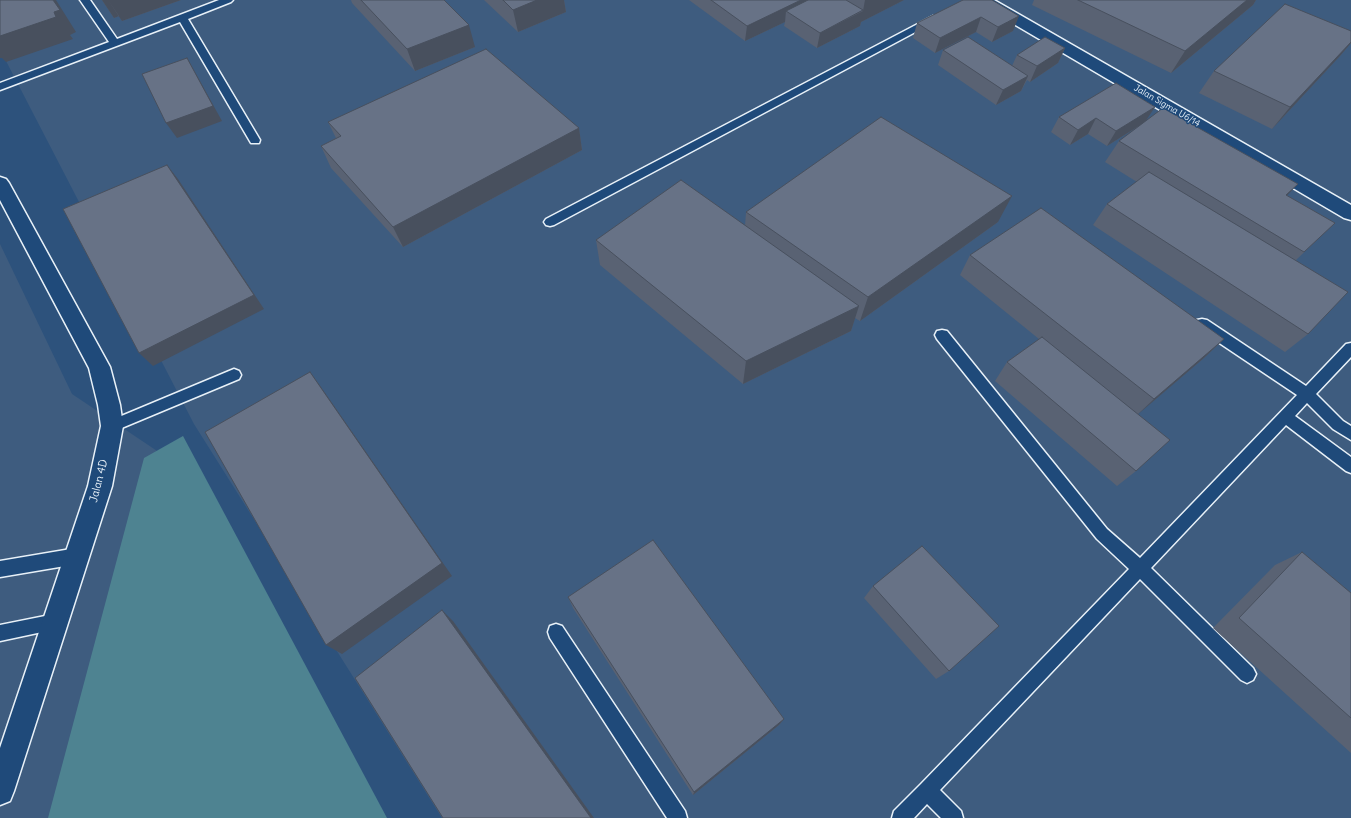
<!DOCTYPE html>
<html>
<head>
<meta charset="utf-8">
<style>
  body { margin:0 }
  canvas { display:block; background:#2d527c }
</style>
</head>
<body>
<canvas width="1351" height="818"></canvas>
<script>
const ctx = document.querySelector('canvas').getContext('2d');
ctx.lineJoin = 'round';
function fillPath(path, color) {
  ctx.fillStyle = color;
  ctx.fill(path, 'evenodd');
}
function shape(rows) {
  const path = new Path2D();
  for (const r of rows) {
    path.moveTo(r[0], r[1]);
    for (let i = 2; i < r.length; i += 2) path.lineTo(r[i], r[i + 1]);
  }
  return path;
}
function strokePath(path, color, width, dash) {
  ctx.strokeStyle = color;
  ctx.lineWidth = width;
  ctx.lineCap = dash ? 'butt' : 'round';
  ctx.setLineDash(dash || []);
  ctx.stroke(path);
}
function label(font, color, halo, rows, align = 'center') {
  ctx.font = font + ' Delius,sans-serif';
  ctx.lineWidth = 3;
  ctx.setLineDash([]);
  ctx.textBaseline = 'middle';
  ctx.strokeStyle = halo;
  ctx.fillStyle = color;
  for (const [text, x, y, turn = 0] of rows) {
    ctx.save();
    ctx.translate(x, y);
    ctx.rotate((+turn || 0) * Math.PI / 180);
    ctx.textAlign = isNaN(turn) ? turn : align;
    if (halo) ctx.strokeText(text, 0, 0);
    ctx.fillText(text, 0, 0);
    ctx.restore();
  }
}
fillPath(shape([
  [0,0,1351,0,1351,818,442,818,194,424,5,59],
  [0,244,72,394,184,469,375,818,0,818]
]), '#3e5c7f');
fillPath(shape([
  [183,436,387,818,48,818,144,458]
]), '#4e8391');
const service = shape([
  [80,0,90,0,117,39,219,0,233,0,231,2,188,19,260,140,259,143,251,143,180,22,0,90,0,83,109,42,80,0],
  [933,16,936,17,938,19,936,21,554,225,550,226,546,225,544,222,546,219,933,16],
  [1202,319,1207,320,1306,386,1346,344,1351,343,1351,357,1316,394,1343,421,1351,426,1351,440,1333,429,1307,403,1295,416,1351,457,1351,473,1346,471,1286,425,1151,568,1253,668,1256,674,1253,680,1247,683,1241,680,1140,579,940,790,961,811,963,818,941,818,927,804,914,818,892,818,894,811,921,784,1129,569,1097,539,937,339,935,335,937,331,942,330,947,331,1107,529,1140,558,1297,395,1197,328,1195,324,1197,320,1202,319],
  [234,369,239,371,241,375,239,379,112,432,107,430,105,426,107,422,234,369],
  [77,548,83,551,85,556,83,561,77,564,0,577,0,561,77,548],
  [55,614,61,616,63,622,61,628,0,641,0,625,55,614],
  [556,624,562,626,685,811,687,818,667,818,550,638,548,632,550,626,556,624]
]);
const minor = shape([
  [976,0,994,0,1351,205,1351,220,1344,218,978,3,976,0],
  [0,177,6,179,9,183,110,367,120,405,123,426,112,486,14,791,10,801,0,805,0,748,88,486,101,426,98,405,89,368,0,200,0,177]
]);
strokePath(service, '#e8f1f8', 3);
strokePath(minor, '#e8f1f8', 3);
fillPath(service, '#1f4a7a');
fillPath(minor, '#1f4a7a');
fillPath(shape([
  [102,0,181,0,122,21,119,16,114,18],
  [351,0,444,0,475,47,415,71,352,3],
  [484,0,564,0,566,12,518,32],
  [689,0,904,0,861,22,860,26,817,48,784,26,785,22,745,41],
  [963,0,1013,31,992,42,976,32,935,53,913,38,917,23],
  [1034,0,1256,0,1253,5,1171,73,1032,5],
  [1351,31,1351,43,1340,56,1272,129,1199,93,1214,71],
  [1065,48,1058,63,1030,82,1027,80,1021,91,996,105,938,65,943,50,1012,66,1017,55],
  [1059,117,1146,121,1288,196,1335,223,1296,260,1308,334,1285,352,1093,225,1107,204,1137,182,1105,162,1119,141,1139,126,1107,146,1088,134,1070,145,1051,132],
  [328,122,579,128,582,150,403,247,331,168,321,146,336,138],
  [746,212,998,222,860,321,855,318,851,331,743,384,600,265,596,240,745,226],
  [970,255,1224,339,1204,358,1138,414,1136,471,1117,486,995,381,1007,362,1039,339,960,275],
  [1302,552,1351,593,1351,753,1213,628,1275,565],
  [873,586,949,671,936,679,864,598],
  [568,597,784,719,779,725,693,795,573,608]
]), '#596273');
fillPath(shape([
  [53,0,56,0,76,32,70,35,73,39,6,62,2,58,0,58,0,36],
  [102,0,108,0,119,16,114,18],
  [108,0,181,0,122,21],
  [537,0,564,0,566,12,518,32,513,10],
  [801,0,811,0,786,11,785,22,745,41,747,26],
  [865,0,904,0,861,22,860,26,817,48,820,33,863,11],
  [1247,0,1256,0,1253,5,1171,73,1185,51],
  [1019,16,1013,31,992,42,998,27],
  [981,17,976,32,935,53,940,38],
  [469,25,475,47,415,71,407,49],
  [1351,42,1351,43,1340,56,1272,129,1290,107],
  [1065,48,1058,63,1030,82,1037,66],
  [187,58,196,74,222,121,177,138,166,123],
  [1028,76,1021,91,996,105,1003,90],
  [1155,107,1145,122,1107,146,1116,131],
  [1096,118,1088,134,1070,145,1078,130],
  [579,128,582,150,403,247,393,227],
  [167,165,178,179,264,309,153,366,139,353],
  [1298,184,1278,205,1286,195],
  [1012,196,998,222,860,321,868,297],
  [859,306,851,331,743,384,746,361],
  [1224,339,1204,358,1136,416,1154,399],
  [310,372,323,390,452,576,342,654,326,645],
  [442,610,453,621,594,818,591,818],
  [784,719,779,725,693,795,694,792]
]), '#48505e');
const building = shape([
  [0,0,53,0,60,10,54,12,56,17,0,36,0,0],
  [361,0,444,0,469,25,407,49,361,0],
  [503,0,537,0,513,10,503,0],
  [711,0,801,0,747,26,711,0],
  [808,0,846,0,863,10,820,33,786,11,808,0],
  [963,0,992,0,1019,16,998,27,981,17,940,38,917,23,963,0],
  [1078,0,1247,0,1185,51,1078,0],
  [1285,4,1351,31,1351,42,1290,107,1214,71,1285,4],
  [968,37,1028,76,1003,90,943,50,968,37],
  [1045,37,1065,48,1037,66,1017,55,1045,37],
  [486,49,579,128,393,227,321,146,341,136,328,122,486,49],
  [187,58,213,106,166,123,142,74,187,58],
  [1116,83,1155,107,1116,131,1096,118,1078,130,1059,117,1116,83],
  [1163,108,1298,184,1286,195,1335,223,1304,252,1119,141,1163,108],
  [881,117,1012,196,868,297,746,212,881,117],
  [167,165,254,295,139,353,63,209,167,165],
  [1149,172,1348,292,1308,334,1107,204,1149,172],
  [681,180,859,306,746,361,596,240,681,180],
  [1041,208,1224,339,1154,399,970,255,1041,208],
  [1042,337,1170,440,1136,471,1007,362,1042,337],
  [310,372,442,563,326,645,205,432,310,372],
  [653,540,784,719,694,792,568,597,653,540],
  [922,546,999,626,949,671,873,586,922,546],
  [1302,552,1351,593,1351,718,1239,618,1302,552],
  [442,610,591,818,443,818,355,678,442,610]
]);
fillPath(building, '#677286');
strokePath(building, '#48505e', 1);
label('9px', '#e8f1f8', '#1f4a7a', [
  ["Jalan Sigma U6/14",1167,106,30]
]);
label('11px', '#e8f1f8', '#1f4a7a', [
  ["Jalan 4D",99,481,-76]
]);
</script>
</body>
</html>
